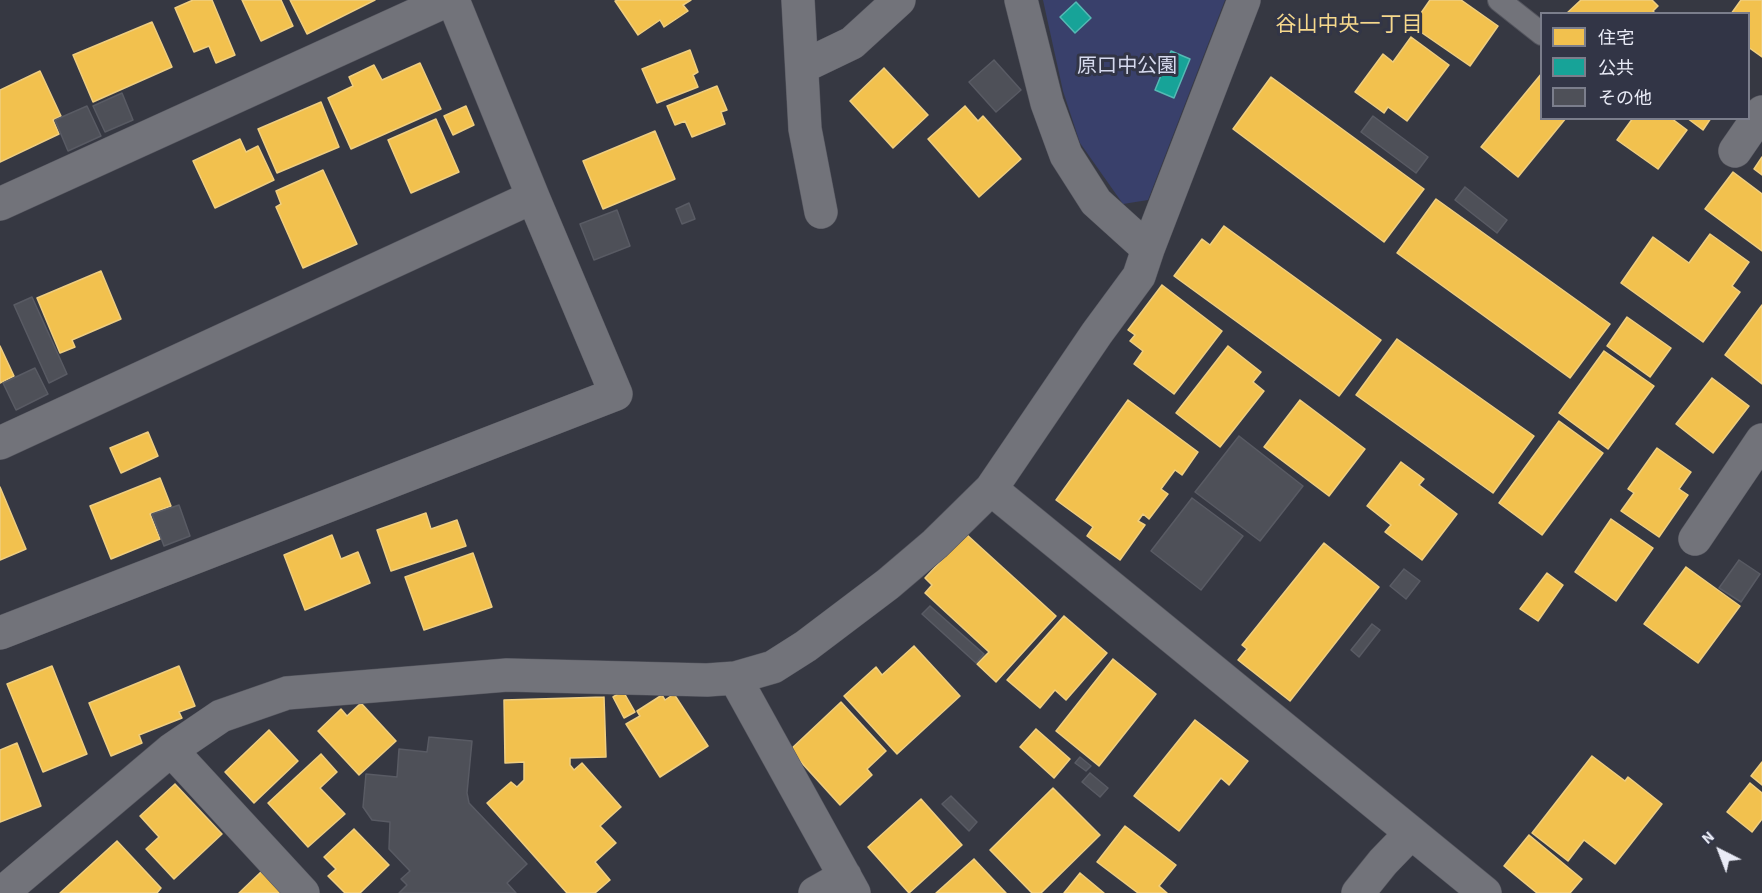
<!DOCTYPE html>
<html>
<head>
<meta charset="utf-8">
<style>
  body { margin:0 }
  #map { position:relative; width:1762px; height:893px; overflow:hidden; background:#363842; font-family:"Source Sans 3","Noto Sans JP",sans-serif }
  canvas { display:block }
  .legend { position:absolute; left:1540px; top:12px; width:210px; height:108px; box-sizing:border-box; background:#323546; border:2px solid #7b7e8c; margin:0; padding:8px 10px; list-style:none; font-size:18px; color:#e9ebf6 }
  .legend li { display:flex; align-items:center; gap:12px; height:30px }
  .legend b { width:30px; border:2px solid #7b7e8c }
  .north { position:absolute; left:1690px; top:821px; width:60px; height:60px; -webkit-text-stroke:4px #323546; paint-order:stroke; rotate:318deg; font-size:16px; font-weight:700; line-height:24px; text-align:center; color:#e9ebf6 }
  .north::after { content:''; display:block; margin:auto; width:21px; height:27px; background:#e9ebf6; clip-path:polygon(50% 0,100% 100%,50% 72%,0 100%) }
</style>
</head>
<body>
<div id="map">
<canvas width="1762" height="893"></canvas>
<ul class="legend">
<li><b style="height:16px;background:#f2c14e"></b>住宅</li>
<li><b style="height:16px;background:#17a398"></b>公共</li>
<li><b style="height:16px;background:#4e5058"></b>その他</li>
</ul>
<div class="north">N</div>
</div>
<script>
const ctx = document.querySelector('canvas').getContext('2d');
ctx.lineJoin = 'round';
function fillPath(path, color) {
  ctx.fillStyle = color;
  ctx.fill(path, 'evenodd');
}
function shape(rows) {
  const path = new Path2D();
  for (const r of rows) {
    path.moveTo(r[0], r[1]);
    for (let i = 2; i < r.length; i += 2) path.lineTo(r[i], r[i + 1]);
  }
  return path;
}
function strokePath(path, color, width, dash) {
  ctx.strokeStyle = color;
  ctx.lineWidth = width;
  ctx.lineCap = dash ? 'butt' : 'round';
  ctx.setLineDash(dash || []);
  ctx.stroke(path);
}
function label(font, color, halo, rows, align = 'center') {
  ctx.font = font + ' "Source Sans 3","Noto Sans JP",sans-serif';
  ctx.lineWidth = 6;
  ctx.setLineDash([]);
  ctx.textBaseline = 'middle';
  ctx.strokeStyle = halo;
  ctx.fillStyle = color;
  for (const [text, x, y, turn = 0] of rows) {
    ctx.save();
    ctx.translate(x, y);
    ctx.rotate((+turn || 0) * Math.PI / 180);
    ctx.textAlign = isNaN(turn) ? turn : align;
    if (halo) ctx.strokeText(text, 0, 0);
    ctx.fillText(text, 0, 0);
    ctx.restore();
  }
}
fillPath(shape([
  [1043,0,1225,0,1148,200,1123,204,1080,143,1063,91]
]), '#39406b');
const homes = shape([
  [193,0,212,0,235,55,216,63,209,46,194,52,175,8,193,0],
  [242,0,281,0,293,26,261,41,242,0],
  [290,0,375,0,307,34,290,0],
  [618,0,691,0,683,5,688,11,664,27,660,20,638,35,615,1,618,0],
  [1430,0,1461,0,1498,26,1470,66,1412,26,1430,0],
  [1581,0,1652,0,1658,6,1653,11,1656,14,1566,14,1581,0],
  [1741,0,1762,0,1762,57,1748,47,1748,14,1731,14,1741,0],
  [152,22,172,67,93,102,73,55,152,22],
  [1411,37,1449,65,1407,121,1388,107,1384,113,1355,92,1383,54,1393,62,1411,37],
  [690,50,698,72,693,75,698,87,657,103,642,69,690,50],
  [420,63,441,109,351,149,328,98,353,86,349,77,374,65,382,80,420,63],
  [884,68,928,115,893,148,850,101,884,68],
  [40,71,61,116,53,120,59,134,0,162,0,90,40,71],
  [1542,73,1542,118,1566,118,1518,177,1481,147,1542,73],
  [1271,77,1424,189,1384,242,1233,129,1271,77],
  [717,86,727,110,721,112,725,124,692,137,685,121,675,125,667,106,717,86],
  [321,102,339,147,277,173,258,129,321,102],
  [466,106,474,125,453,135,444,116,466,106],
  [965,106,978,121,983,116,1021,159,979,197,928,139,965,106],
  [1633,118,1671,118,1687,130,1658,169,1617,140,1633,118],
  [1687,118,1711,118,1703,130,1687,118],
  [436,119,459,172,411,193,388,140,436,119],
  [655,131,675,179,603,209,583,161,655,131],
  [240,139,246,152,258,146,274,180,215,208,193,161,240,139],
  [1762,157,1762,175,1754,169,1762,157],
  [323,170,357,244,303,268,276,207,281,204,276,191,323,170],
  [1733,172,1762,194,1762,251,1705,209,1733,172],
  [1436,199,1610,324,1570,378,1397,253,1436,199],
  [1224,226,1381,340,1339,396,1174,276,1202,239,1210,245,1224,226],
  [1710,234,1749,262,1732,286,1740,292,1703,342,1621,283,1653,237,1689,263,1710,234],
  [101,271,121,319,72,340,75,347,60,353,37,298,101,271],
  [1162,285,1222,331,1174,394,1134,364,1143,351,1130,341,1135,335,1128,330,1162,285],
  [1762,305,1762,384,1725,355,1762,305],
  [1627,317,1671,348,1650,377,1607,346,1627,317],
  [1397,339,1534,436,1493,493,1356,395,1397,339],
  [0,346,14,376,0,383,0,346],
  [1228,346,1261,372,1253,382,1264,391,1220,447,1176,413,1228,346],
  [1604,351,1654,386,1608,449,1559,413,1604,351],
  [1712,378,1749,406,1713,453,1676,424,1712,378],
  [1128,400,1198,452,1182,475,1175,470,1161,489,1168,494,1149,519,1143,514,1138,521,1145,525,1120,560,1087,536,1093,527,1056,500,1128,400],
  [1300,400,1365,449,1329,496,1264,447,1300,400],
  [1559,421,1603,453,1542,535,1499,503,1559,421],
  [148,432,158,456,121,473,110,448,148,432],
  [1657,448,1691,472,1679,489,1688,495,1659,537,1621,511,1634,493,1628,489,1657,448],
  [1401,462,1424,479,1419,485,1457,514,1422,560,1385,532,1391,525,1367,506,1401,462],
  [160,478,171,506,150,514,160,539,111,559,90,506,160,478],
  [0,487,26,549,0,560,0,487],
  [426,513,431,529,457,520,466,546,391,571,377,530,426,513],
  [1611,519,1653,548,1616,601,1575,572,1611,519],
  [966,534,1056,616,996,682,977,664,989,652,925,593,932,585,925,578,966,534],
  [332,535,341,559,358,552,370,583,305,610,284,555,332,535],
  [1324,543,1379,587,1290,701,1238,660,1247,649,1242,645,1324,543],
  [473,553,492,607,424,630,405,577,473,553],
  [1686,567,1740,606,1698,663,1644,624,1686,567],
  [1547,573,1563,585,1538,621,1520,609,1547,573],
  [1064,616,1107,653,1066,700,1055,690,1040,708,1007,680,1064,616],
  [914,646,960,696,897,754,844,696,876,667,882,675,914,646],
  [1113,659,1156,694,1099,766,1056,731,1113,659],
  [52,666,87,754,43,772,7,684,52,666],
  [179,666,195,706,179,712,182,718,139,735,142,743,111,756,89,703,179,666],
  [623,691,635,712,624,718,613,697,623,691],
  [674,694,708,746,660,777,626,724,640,716,637,711,662,695,665,700,674,694],
  [604,697,606,757,570,758,570,765,574,770,582,763,621,807,600,826,616,843,595,862,610,880,595,893,567,893,487,803,511,782,517,787,524,780,524,762,505,763,504,700,604,697],
  [841,702,886,751,867,769,872,775,840,805,790,750,841,702],
  [361,703,396,741,359,775,318,731,341,709,347,716,361,703],
  [1195,720,1248,761,1229,785,1221,778,1179,831,1134,796,1195,720],
  [1036,729,1070,759,1054,778,1020,747,1036,729],
  [269,730,298,761,254,803,225,772,269,730],
  [17,743,41,806,0,822,0,750,17,743],
  [321,754,337,772,320,788,345,814,308,847,268,803,321,754],
  [1592,756,1625,781,1628,777,1662,804,1615,864,1584,840,1568,861,1532,833,1592,756],
  [1762,762,1762,785,1751,776,1762,762],
  [1750,783,1762,793,1762,819,1752,832,1727,812,1750,783],
  [175,784,222,834,174,879,146,849,159,837,140,816,175,784],
  [1053,788,1100,835,1041,893,1032,893,990,850,1053,788],
  [921,799,962,845,909,893,868,847,921,799],
  [1125,826,1176,865,1159,886,1167,893,1138,893,1097,862,1125,826],
  [354,829,389,865,360,893,345,893,328,876,336,869,324,857,354,829],
  [1529,835,1582,879,1570,893,1537,893,1504,866,1529,835],
  [117,841,161,888,157,893,60,893,117,841],
  [974,859,1006,893,936,893,974,859],
  [263,870,284,893,239,893,263,870],
  [1080,873,1104,893,1064,893,1080,873]
]);
fillPath(homes, '#f2c14e');
strokePath(homes, '#efce80', 1.5);
const public = shape([
  [1076,2,1091,18,1075,33,1060,17,1076,2],
  [1171,51,1190,59,1174,98,1155,90,1171,51]
]);
fillPath(public, '#17a398');
strokePath(public, '#56b9b4', 1.5);
const building = shape([
  [994,60,1021,90,996,112,969,82,994,60],
  [122,93,133,120,105,132,93,106,122,93],
  [87,106,101,136,68,151,55,120,87,106],
  [1373,116,1428,157,1416,173,1361,132,1373,116],
  [1465,187,1507,220,1497,233,1455,200,1465,187],
  [689,203,695,219,682,224,676,209,689,203],
  [617,210,630,246,594,260,580,224,617,210],
  [32,297,67,374,49,383,14,305,32,297],
  [35,368,48,394,16,410,3,383,35,368],
  [1239,436,1303,486,1260,541,1195,492,1239,436],
  [1192,498,1243,536,1201,590,1151,551,1192,498],
  [179,505,190,536,164,546,152,514,179,505],
  [1739,560,1760,574,1741,602,1719,588,1739,560],
  [1404,569,1420,581,1406,599,1390,586,1404,569],
  [930,606,984,654,976,663,922,614,930,606],
  [1372,624,1380,630,1359,657,1351,650,1372,624],
  [429,737,472,741,467,793,469,803,527,864,507,883,516,893,399,893,407,885,401,879,410,871,389,849,390,822,372,820,363,807,366,774,397,777,399,749,427,752,429,737],
  [1080,757,1091,766,1086,771,1075,763,1080,757],
  [1090,773,1108,788,1100,797,1082,782,1090,773],
  [951,796,977,822,969,831,942,804,951,796]
]);
fillPath(building, '#4e5058');
strokePath(building, '#595b64', 1.5);
const service = shape([
  [1499,0,1542,34]
]);
const minor = shape([
  [798,0,805,129,821,212],
  [1021,0,1047,103,1066,155,1096,202,1148,249],
  [802,67,852,43,899,0],
  [1735,151,1762,112],
  [0,204,448,0],
  [0,443,533,197,453,0],
  [991,489,1485,893],
  [1695,539,1762,440],
  [0,633,616,394,533,197],
  [735,678,854,893],
  [171,750,303,893],
  [2,893,171,750,221,716,287,693,507,675,707,680,735,678,773,667,806,646,888,584,935,544,991,489,1097,333,1139,276,1148,249,1244,0],
  [815,893,845,876],
  [1358,893,1383,862,1411,833]
]);
strokePath(service, '#54555e', 24);
strokePath(minor, '#54555e', 34);
strokePath(service, '#72737a', 22);
strokePath(minor, '#72737a', 33);
label('20px', '#d5d9ed', '#323546', [
  ["原口中公園",1127,68]
]);
label('21px', '#f5d88c', '#323546', [
  ["谷山中央一丁目",1349,26]
]);
</script>
</body>
</html>
